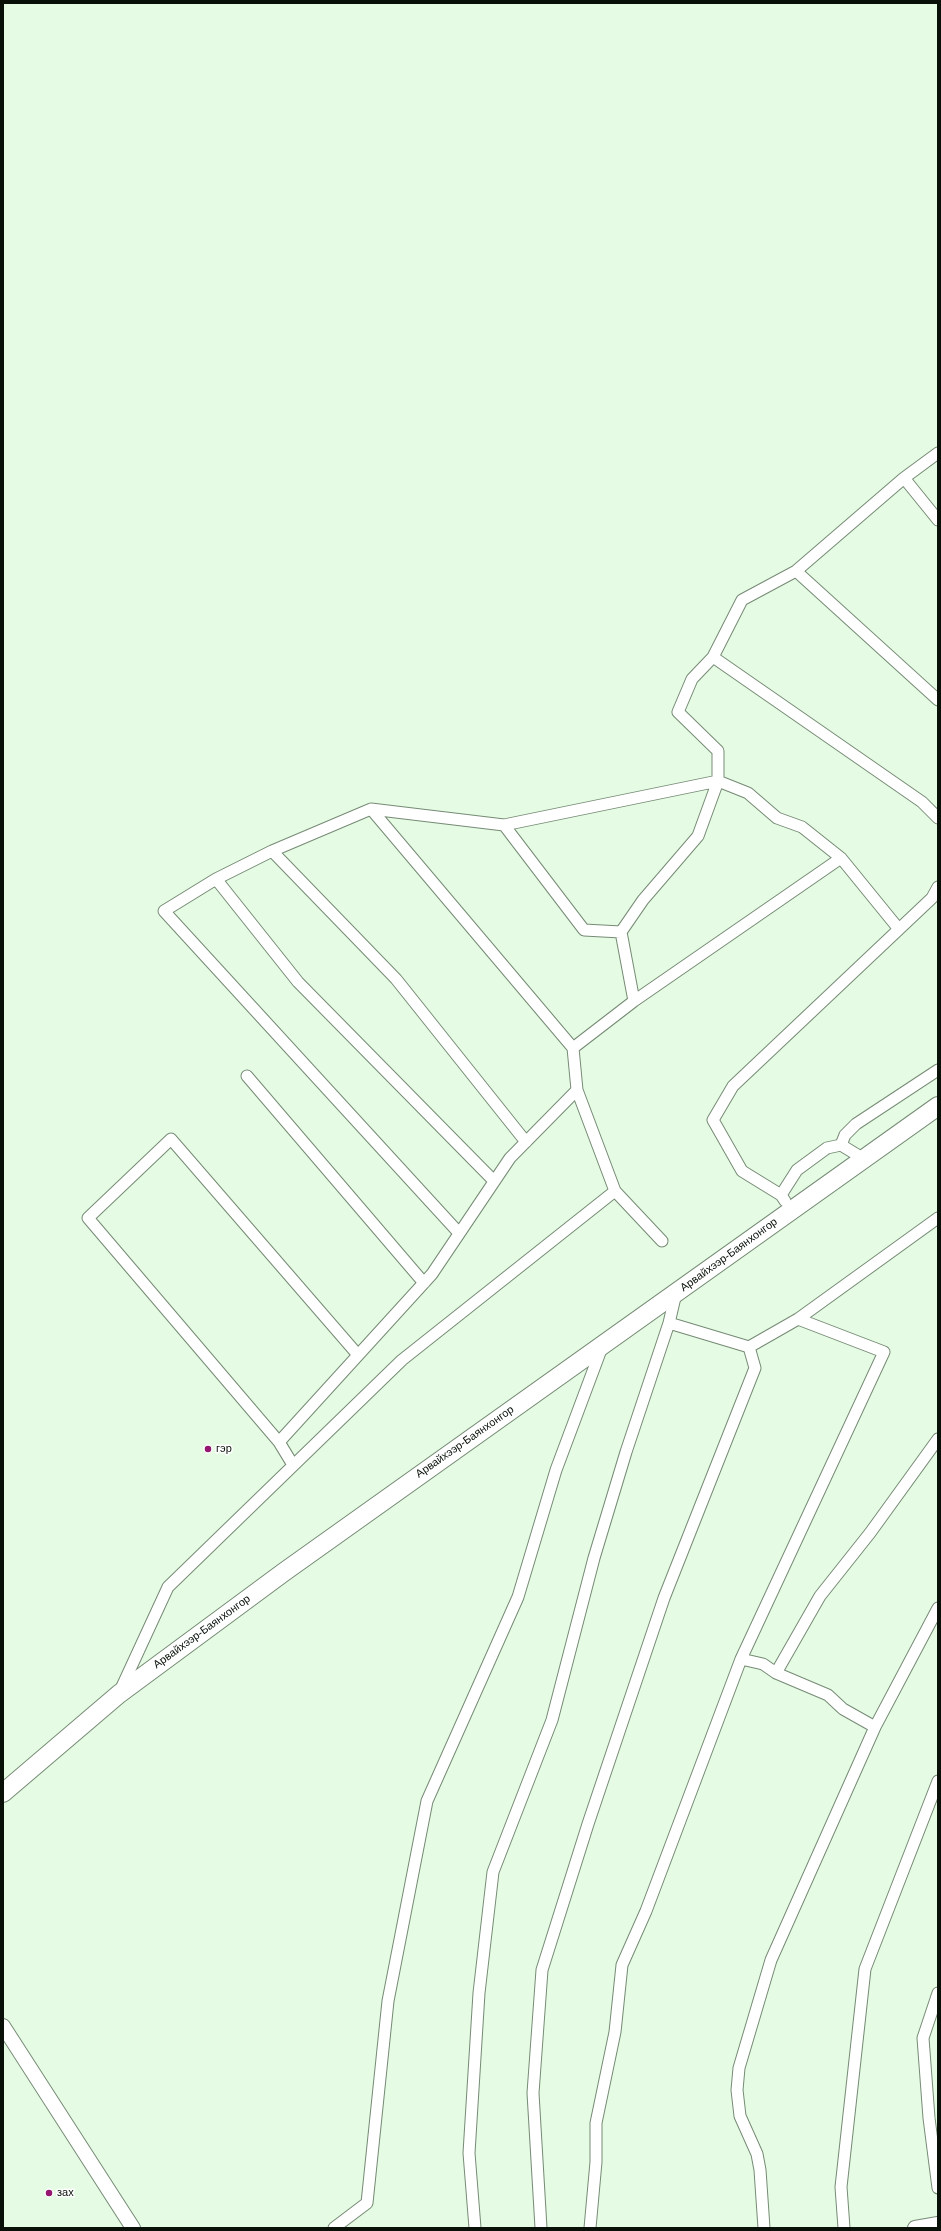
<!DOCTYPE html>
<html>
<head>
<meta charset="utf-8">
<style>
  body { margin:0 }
  #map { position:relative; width:941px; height:2231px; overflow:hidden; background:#e5fbe3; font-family:Arial,sans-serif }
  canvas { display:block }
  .frame { position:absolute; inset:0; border:4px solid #081008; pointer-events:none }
</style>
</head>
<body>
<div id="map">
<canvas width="941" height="2231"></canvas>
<div class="frame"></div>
</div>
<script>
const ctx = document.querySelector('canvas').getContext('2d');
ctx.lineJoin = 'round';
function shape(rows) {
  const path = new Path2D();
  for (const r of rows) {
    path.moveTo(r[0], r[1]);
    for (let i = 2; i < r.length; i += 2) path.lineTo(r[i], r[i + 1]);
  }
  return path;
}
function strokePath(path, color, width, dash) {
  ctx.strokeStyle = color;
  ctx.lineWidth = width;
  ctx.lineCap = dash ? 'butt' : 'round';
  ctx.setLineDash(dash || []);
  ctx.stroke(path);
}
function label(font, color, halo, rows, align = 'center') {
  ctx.font = font + ' Arial,sans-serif';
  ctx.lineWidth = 3;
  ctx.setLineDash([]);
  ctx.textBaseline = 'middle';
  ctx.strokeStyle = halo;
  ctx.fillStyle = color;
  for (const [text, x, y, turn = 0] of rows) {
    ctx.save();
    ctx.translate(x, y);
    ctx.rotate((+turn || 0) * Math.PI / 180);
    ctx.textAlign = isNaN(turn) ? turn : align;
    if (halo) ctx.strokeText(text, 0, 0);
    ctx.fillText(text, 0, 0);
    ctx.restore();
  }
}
const minor = shape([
  [904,478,938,520],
  [796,571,938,700],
  [713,657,922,802,938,818],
  [371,809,573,1048],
  [504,825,584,930,621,932],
  [272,851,396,979,526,1142],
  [216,879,298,982,494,1181],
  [634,1001,621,932,643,900,698,836,718,781,718,751,678,712,692,679,713,657,742,600,796,571,904,478,938,453],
  [247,1076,424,1283],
  [841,1145,845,1135,856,1124,938,1070],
  [781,1195,742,1171,713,1120,733,1086,932,898,938,887],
  [785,1201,781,1195,797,1170,827,1148,841,1145,864,1159],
  [459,1233,164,911,216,879,272,851,371,809,504,825,718,781,748,793,777,818,802,827,841,858,898,928],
  [662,1241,615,1191,577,1090,573,1048,634,1001,841,858],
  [669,1323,749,1347,798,1319,938,1218],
  [279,1442,432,1274,510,1158,577,1090],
  [293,1465,279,1442,88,1218,171,1139,358,1355],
  [741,1659,763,1664,776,1673,828,1695,843,1709,875,1727],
  [776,1673,820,1596,870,1533,938,1439],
  [120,1691,168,1587,402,1360,615,1191],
  [938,1993,923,2038,929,2118,938,2188],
  [334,2228,367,2203,388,2001,427,1801,518,1597,556,1470,602,1347],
  [475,2228,469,2153,479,1993,493,1872,552,1720,594,1558,626,1452,669,1323,676,1293],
  [541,2228,533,2093,542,1970,588,1824,664,1598,755,1368,749,1347],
  [590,2228,596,2162,596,2123,615,2032,622,1965,646,1911,741,1659,884,1352,798,1319],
  [764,2228,760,2170,757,2154,740,2116,737,2090,739,2068,771,1960,875,1727,938,1608],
  [844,2228,841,2187,865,1969,938,1781]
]);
const tertiary = shape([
  [3,2026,133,2228],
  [915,2228,938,2224]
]);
const trunk = shape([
  [3,1793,119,1694,284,1572,938,1106]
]);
strokePath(minor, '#768b75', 13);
strokePath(tertiary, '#768b75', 16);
strokePath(trunk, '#768b75', 20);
strokePath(minor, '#fff', 11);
strokePath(tertiary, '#fff', 14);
strokePath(trunk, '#fff', 18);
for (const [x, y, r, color] of [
  [208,1449,4,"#951670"],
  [49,2193,4,"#951670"]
]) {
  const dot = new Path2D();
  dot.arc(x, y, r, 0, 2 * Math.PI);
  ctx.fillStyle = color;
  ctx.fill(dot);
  strokePath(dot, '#fff', 1.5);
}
label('11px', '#081008', '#fff', [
  ["Арвайхээр-Баянхонгор",729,1255,-36],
  ["Арвайхээр-Баянхонгор",465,1442,-35],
  ["Арвайхээр-Баянхонгор",202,1632,-36]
]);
label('11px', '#081008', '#fff', [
  ["гэр",216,1449],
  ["зах",57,2193]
], 'left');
</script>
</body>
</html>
